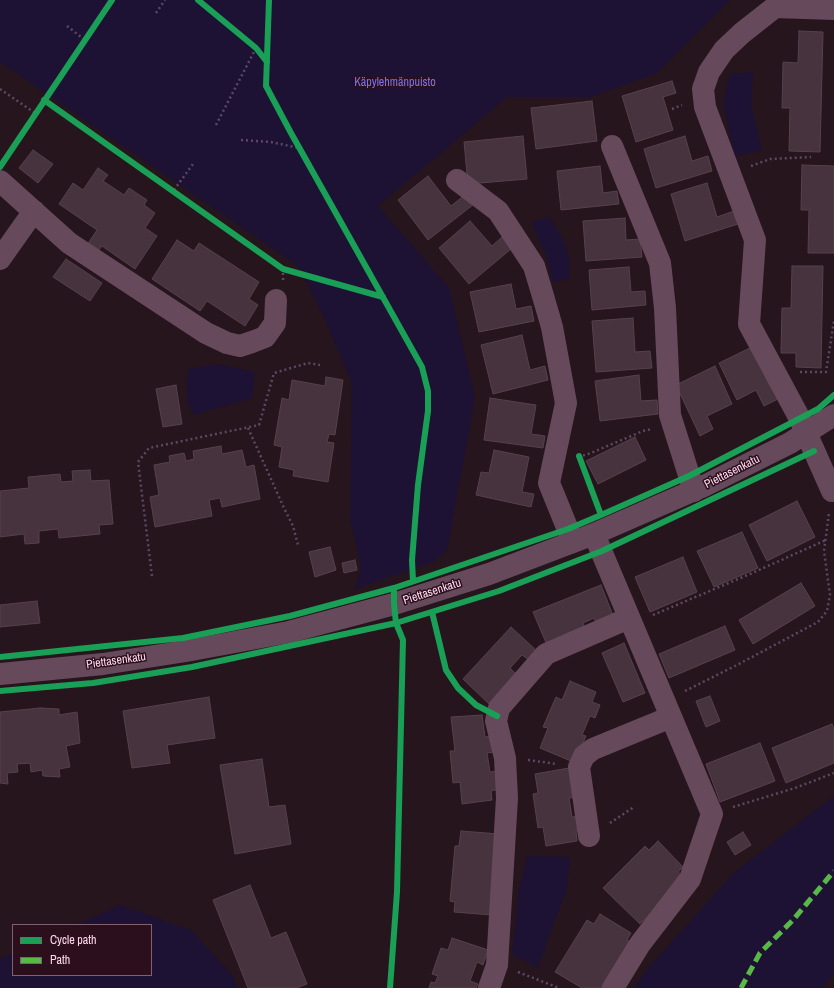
<!DOCTYPE html>
<html>
<head>
<meta charset="utf-8">
<style>
  body { margin:0 }
  #map { position:relative; width:834px; height:988px; overflow:hidden; background:#26151d; font-family:"Archivo Narrow",sans-serif }
  canvas { display:block }
  .legend { position:absolute; left:12px; top:924px; width:140px; height:52px; box-sizing:border-box; background:#2c0f1d; border:1px solid #806071; margin:0; padding:5px 7px; list-style:none; font-size:12px; color:#ffd9ef }
  .legend li { display:flex; align-items:center; gap:8px; height:20px }
  .legend b { width:20px; border:1px solid #806071 }
</style>
</head>
<body>
<div id="map">
<canvas width="834" height="988"></canvas>
<ul class="legend">
<li><b style="height:5px;background:#1a9f57"></b>Cycle path</li>
<li><b style="height:5px;background:#58b947"></b>Path</li>
</ul>
</div>
<script>
const ctx = document.querySelector('canvas').getContext('2d');
ctx.lineJoin = 'round';
function fillPath(path, color) {
  ctx.fillStyle = color;
  ctx.fill(path, 'evenodd');
}
function shape(rows) {
  const path = new Path2D();
  for (const r of rows) {
    path.moveTo(r[0], r[1]);
    for (let i = 2; i < r.length; i += 2) path.lineTo(r[i], r[i + 1]);
  }
  return path;
}
function strokePath(path, color, width, dash) {
  ctx.strokeStyle = color;
  ctx.lineWidth = width;
  ctx.lineCap = dash ? 'butt' : 'round';
  ctx.setLineDash(dash || []);
  ctx.stroke(path);
}
function label(font, color, halo, rows, align = 'center') {
  ctx.font = font + ' "Archivo Narrow",sans-serif';
  ctx.lineWidth = 3;
  ctx.setLineDash([]);
  ctx.textBaseline = 'middle';
  ctx.strokeStyle = halo;
  ctx.fillStyle = color;
  for (const [text, x, y, turn = 0] of rows) {
    ctx.save();
    ctx.translate(x, y);
    ctx.rotate((+turn || 0) * Math.PI / 180);
    ctx.textAlign = isNaN(turn) ? turn : align;
    if (halo) ctx.strokeText(text, 0, 0);
    ctx.fillText(text, 0, 0);
    ctx.restore();
  }
}
fillPath(shape([
  [0,0,730,0,657,73,591,97,507,97,378,206,449,288,475,397,447,551,433,562,355,589,361,568,350,518,352,383,322,313,298,266,0,62],
  [753,72,751,104,762,151,735,156,723,103,730,74],
  [549,217,562,237,566,247,569,259,570,279,553,282,546,255,531,222],
  [218,364,255,372,252,398,194,415,187,400,188,369],
  [834,796,834,972,823,988,634,988,649,967,735,872],
  [527,856,570,857,567,887,538,968,512,954,519,891],
  [120,905,191,930,233,976,237,988,0,988,0,959,13,953,13,975,151,975,151,925,76,925]
]), '#1d1233');
const building = shape([
  [799,31,823,32,820,152,789,151,790,108,782,108,783,62,798,63,799,31],
  [672,81,676,93,663,97,673,130,636,142,622,96,672,81],
  [592,101,597,141,536,149,531,108,592,101],
  [523,136,527,179,468,184,464,142,523,136],
  [685,136,692,161,708,156,712,171,656,188,644,149,685,136],
  [33,150,53,164,38,183,19,168,33,150],
  [802,165,834,166,834,253,808,253,809,210,801,210,802,165],
  [600,166,603,193,617,191,619,204,561,210,557,171,600,166],
  [98,168,108,175,103,181,124,195,129,188,147,200,144,205,155,213,145,228,157,236,135,269,102,246,97,252,87,245,97,230,59,204,73,183,83,190,98,168],
  [428,176,451,206,466,194,474,204,428,240,398,200,428,176],
  [707,183,717,217,737,210,741,223,685,241,671,194,707,183],
  [625,218,626,240,640,239,642,257,586,261,583,221,625,218],
  [470,221,492,246,502,237,511,249,469,284,439,248,470,221],
  [177,240,194,251,199,243,259,282,249,299,258,305,245,326,207,301,200,311,152,279,177,240],
  [66,259,102,283,90,301,53,277,66,259],
  [792,266,823,266,821,368,796,367,796,353,781,353,782,308,791,308,792,266],
  [629,267,631,292,645,291,646,305,592,310,589,270,629,267],
  [511,284,516,309,531,306,534,321,479,332,470,292,511,284],
  [633,318,635,352,650,351,652,368,596,372,592,321,633,318],
  [522,335,530,370,545,366,548,380,493,394,481,345,522,335],
  [754,346,780,398,764,406,756,390,737,400,719,363,754,346],
  [715,366,732,404,707,416,713,429,700,436,676,385,715,366],
  [639,375,641,401,657,400,658,414,600,421,595,381,639,375],
  [326,377,343,380,335,435,329,434,327,442,334,443,328,482,293,476,294,470,279,467,282,447,274,445,282,398,289,400,292,380,325,386,326,377],
  [176,385,182,424,163,427,156,389,176,385],
  [490,398,536,405,531,434,545,436,543,448,484,440,490,398],
  [635,437,646,460,598,484,586,461,635,437],
  [221,446,222,454,242,450,246,467,254,465,260,499,222,507,220,498,209,500,212,516,155,527,150,497,159,495,154,465,170,462,169,456,184,453,186,461,194,459,193,451,221,446],
  [494,450,529,457,522,492,534,494,531,507,476,495,481,472,489,473,494,450],
  [90,470,91,481,109,480,113,524,99,525,100,534,59,538,58,529,39,531,39,543,25,544,24,534,0,537,0,491,29,488,28,477,60,474,61,482,73,481,72,471,90,470],
  [797,501,815,537,767,561,749,525,797,501],
  [742,532,758,568,714,587,697,551,742,532],
  [330,547,336,570,315,577,309,552,330,547],
  [683,557,697,592,650,612,635,577,683,557],
  [355,560,357,570,344,573,342,563,355,560],
  [801,583,815,606,753,644,739,620,801,583],
  [601,585,614,618,597,625,594,618,583,623,586,630,547,645,533,612,601,585],
  [37,601,40,623,0,627,0,605,37,601],
  [725,626,735,650,669,678,659,654,725,626],
  [511,627,537,651,529,660,522,655,510,668,516,674,489,704,463,679,511,627],
  [624,643,645,693,623,702,602,653,624,643],
  [570,681,596,692,592,702,600,705,595,718,590,716,582,735,586,736,579,753,571,761,540,748,548,728,543,727,556,697,562,700,570,681],
  [710,696,720,721,706,727,696,701,710,696],
  [209,697,215,738,167,745,170,763,132,768,123,711,209,697],
  [40,708,59,709,59,715,77,712,80,743,66,746,70,767,59,769,60,777,43,776,42,770,31,772,30,763,17,764,18,772,7,773,8,784,0,783,0,712,40,708],
  [482,715,485,737,493,736,495,752,487,753,490,772,497,771,499,789,491,791,492,800,462,804,460,782,453,783,450,751,455,751,451,717,482,715],
  [832,724,834,729,834,763,786,783,772,748,832,724],
  [760,743,775,781,720,802,706,764,760,743],
  [262,759,269,807,285,805,291,844,235,854,220,765,262,759],
  [569,768,580,797,569,798,572,817,581,816,584,830,576,831,577,841,546,846,543,827,538,828,533,794,538,793,535,774,569,768],
  [461,831,499,834,492,915,454,912,455,902,450,901,455,846,459,846,461,831],
  [743,832,751,845,735,855,727,842,743,832],
  [658,841,683,867,678,872,685,878,640,924,603,888,645,846,649,850,658,841],
  [250,885,271,938,286,932,307,984,296,988,248,988,213,900,250,885],
  [600,914,631,933,627,940,633,943,605,988,582,988,555,972,587,920,594,924,600,914],
  [452,938,488,950,483,965,477,962,470,981,478,984,476,988,429,988,431,982,435,983,438,976,432,974,441,948,448,950,452,938]
]);
fillPath(building, '#47333d');
strokePath(building, '#58404c', 1);
strokePath(shape([
  [156,13,165,0],
  [67,26,85,40],
  [0,89,35,113],
  [672,109,682,105],
  [216,125,256,48],
  [241,140,271,142,299,148],
  [751,166,770,159,811,157],
  [174,190,193,164],
  [283,280,283,269],
  [800,372,826,372,834,321],
  [248,428,284,508,293,526,298,545],
  [578,456,586,455,643,431,652,429],
  [152,576,138,462,149,448,259,425,274,373,308,363,320,365],
  [653,615,750,574,826,540],
  [685,691,735,666,818,622,827,611,830,595,824,551,829,513],
  [528,760,557,764],
  [733,807,795,788,834,773],
  [610,823,634,807],
  [518,972,559,988]
]), '#5e4765', 2.5, [2, 3]);
strokePath(shape([
  [834,9,775,7,742,33,724,50,709,72,703,89,705,107,755,240,749,324,800,419,832,491,834,491],
  [612,146,660,263,665,308,670,415,694,491],
  [457,180,498,211,534,266,543,296,552,327,566,403,549,483,573,542],
  [0,181,69,243,206,333,227,343,240,346,252,342,265,337,275,323,276,300],
  [0,259,34,211],
  [594,534,712,814,690,879,640,944,613,988],
  [0,674,103,664,186,651,289,632,394,604,489,574,594,534,704,486,790,443,834,415],
  [589,836,579,767,584,756,593,749,671,717],
  [489,988,497,965,507,798,505,758,496,721,499,708,546,654,629,618]
]), '#664a5c', 22);
strokePath(shape([
  [741,988,760,953,793,920,834,871]
]), '#58b947', 5, [10, 5]);
strokePath(shape([
  [198,0,256,48,267,62],
  [269,0,266,86,291,133,422,367,428,391,428,411,418,485,412,560,413,581],
  [44,100,283,269,383,297],
  [0,167,112,0],
  [579,456,601,515],
  [432,612,446,670,458,688,476,705,497,716],
  [0,657,183,638,290,616,394,588,568,529,601,515,689,476,818,409,834,395],
  [0,691,93,683,192,667,396,623,499,591,602,551,814,451],
  [390,988,397,892,403,640,396,623,394,604,394,588]
]), '#1a9f57', 6);
label('12px', '#7c74ec', '#2c0f1d', [
  ["Käpylehmänpuisto",395,83]
]);
label('12px', '#ffd9ef', '#2c0f1d', [
  ["Piettasenkatu",732,472,-27],
  ["Piettasenkatu",432,592,-18],
  ["Piettasenkatu",116,661,-8]
]);
</script>
</body>
</html>
